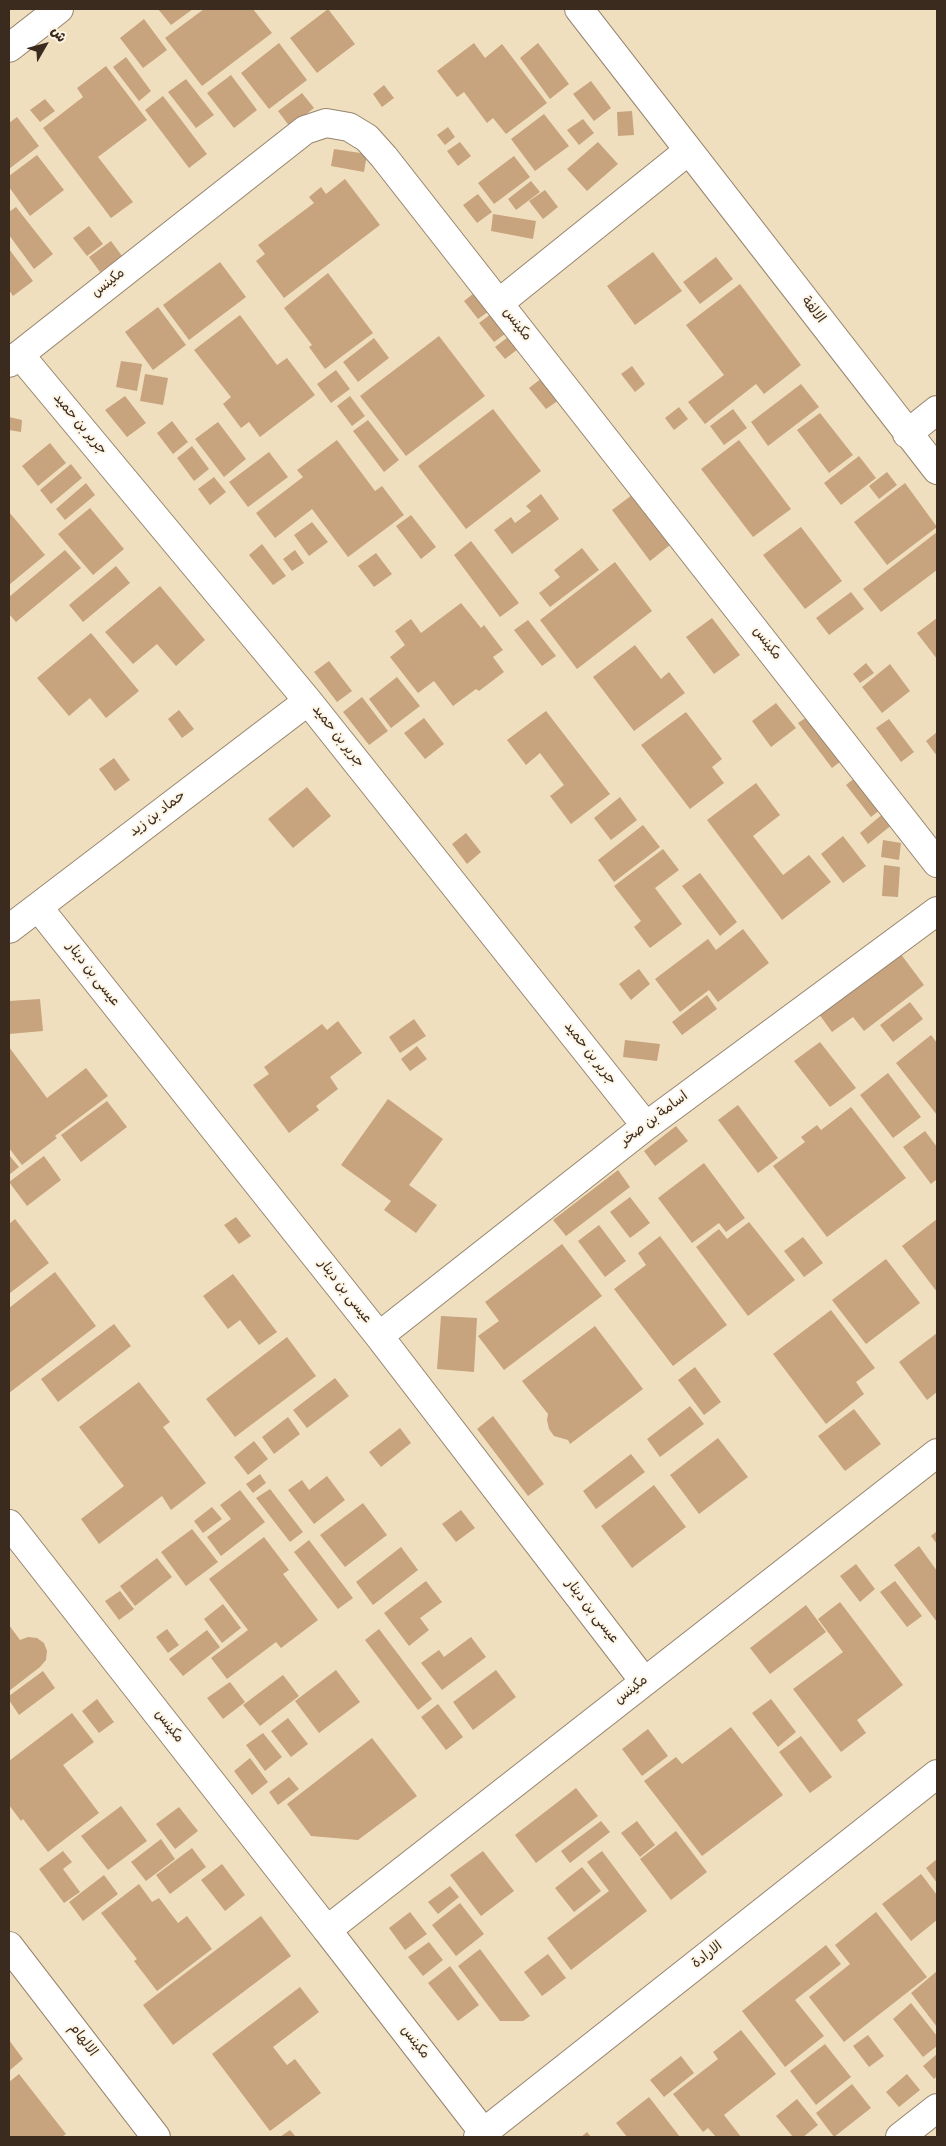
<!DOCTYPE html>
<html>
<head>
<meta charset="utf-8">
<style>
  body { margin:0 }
  #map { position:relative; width:946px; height:2146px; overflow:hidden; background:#f0dfbe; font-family:"Gochi Hand","Playpen Sans Arabic",sans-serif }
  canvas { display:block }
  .frame { position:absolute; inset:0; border:10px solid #3b2a1e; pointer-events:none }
  .north { position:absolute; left:20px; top:20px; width:50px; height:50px; -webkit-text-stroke:4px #fcf5e5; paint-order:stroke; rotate:52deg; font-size:14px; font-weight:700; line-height:20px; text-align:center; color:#3b2a1e }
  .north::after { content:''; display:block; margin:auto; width:18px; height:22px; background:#3b2a1e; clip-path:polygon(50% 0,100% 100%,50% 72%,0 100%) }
</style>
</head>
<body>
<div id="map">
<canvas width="946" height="2146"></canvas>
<div class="frame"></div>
<div class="north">ش</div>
</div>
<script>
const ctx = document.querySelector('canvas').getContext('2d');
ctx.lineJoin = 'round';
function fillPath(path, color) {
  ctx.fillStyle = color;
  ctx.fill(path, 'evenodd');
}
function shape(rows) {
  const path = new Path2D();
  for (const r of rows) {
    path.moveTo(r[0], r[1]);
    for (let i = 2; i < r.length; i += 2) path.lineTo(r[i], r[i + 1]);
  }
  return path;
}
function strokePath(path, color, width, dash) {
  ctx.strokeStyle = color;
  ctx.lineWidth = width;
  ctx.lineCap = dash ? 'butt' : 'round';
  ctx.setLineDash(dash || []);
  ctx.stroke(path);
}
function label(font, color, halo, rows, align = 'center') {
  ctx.font = font + ' "Gochi Hand","Playpen Sans Arabic",sans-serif';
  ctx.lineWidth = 4;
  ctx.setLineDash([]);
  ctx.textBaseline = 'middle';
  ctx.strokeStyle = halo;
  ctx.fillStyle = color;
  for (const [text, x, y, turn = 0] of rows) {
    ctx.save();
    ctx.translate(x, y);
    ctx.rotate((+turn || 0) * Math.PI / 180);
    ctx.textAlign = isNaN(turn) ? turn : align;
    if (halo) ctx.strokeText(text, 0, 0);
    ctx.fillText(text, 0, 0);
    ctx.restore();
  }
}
fillPath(shape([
  [158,9,193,9,171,25],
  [204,9,253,9,272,33,202,86,165,38],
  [328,9,355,44,317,73,290,38],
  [144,19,167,50,143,68,120,38],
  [279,43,307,80,269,109,241,73],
  [474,43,485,58,502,44,547,103,506,134,493,118,487,123,464,92,457,97,437,71],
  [538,43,569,84,550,99,520,58],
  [126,57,151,91,139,101,113,67],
  [106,66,147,120,98,157,133,202,111,218,43,128,83,97,77,88],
  [231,75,257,110,234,128,207,93],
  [186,79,214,115,196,128,168,92],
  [591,81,611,108,594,121,573,94],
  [384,85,394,98,382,107,373,94],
  [302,93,314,108,290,127,278,111],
  [163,96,207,154,189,168,145,110],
  [45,99,55,111,40,122,30,110],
  [632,111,634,135,618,136,617,112],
  [544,114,569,146,535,171,511,139],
  [17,117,39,146,9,169,9,123],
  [583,119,594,133,579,145,567,130],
  [448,127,455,137,445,145,437,135],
  [460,142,471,156,458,166,447,151],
  [598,142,618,164,587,191,567,169],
  [334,149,367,154,364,172,331,166],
  [37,155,64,190,30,216,9,187,9,176],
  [514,156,530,177,494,204,478,183],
  [345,179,380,225,284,298,256,261,265,254,258,245,314,203,309,197,321,187,326,194],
  [531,181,540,192,516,210,508,199],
  [545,190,558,207,543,219,529,201],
  [478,194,492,212,477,223,463,205],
  [16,207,53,254,34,269,9,235,9,212],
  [493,214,536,221,533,239,491,231],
  [89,226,103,244,87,256,73,238],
  [111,241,122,256,100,272,89,257],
  [9,249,33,281,13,296,9,290],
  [653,252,682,291,635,325,607,286],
  [716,257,733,279,700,304,683,282],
  [220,262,246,297,189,340,163,305],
  [328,273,373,333,325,369,309,347,312,345,284,308],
  [740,284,801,365,764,394,756,384,705,424,688,402,724,375,686,325],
  [478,290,492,309,478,319,464,301],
  [158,307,186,345,153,370,125,332],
  [495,311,509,331,494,342,479,323],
  [240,315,277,365,287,358,315,395,260,437,249,422,241,428,223,404,231,397,194,350],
  [512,334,522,346,505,359,495,347],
  [439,336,485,396,406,456,360,396],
  [374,338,389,358,358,382,343,362],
  [121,361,142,364,137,391,116,387],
  [632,366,645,384,635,392,621,374],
  [336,370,350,389,331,403,317,384],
  [145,374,168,378,163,405,140,401],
  [542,378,559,400,546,409,529,388],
  [801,384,819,407,768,446,751,422],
  [125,396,146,423,127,437,105,410],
  [350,396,365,416,352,426,337,406],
  [679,407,688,419,674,430,665,418],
  [493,409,541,471,466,529,418,466],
  [733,409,747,428,724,445,710,426],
  [820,413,853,455,829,473,797,430],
  [9,417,22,420,21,432,9,430],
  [368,420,399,460,384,472,353,431],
  [172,421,188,442,173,454,157,433],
  [218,422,246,459,224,477,195,439],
  [337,440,375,491,382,486,404,515,348,557,312,509,275,538,256,513,303,477,297,470],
  [739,440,791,509,753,537,701,469],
  [50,443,66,463,38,486,22,466],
  [192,446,209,469,194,481,177,458],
  [269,452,288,477,248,507,229,482],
  [859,456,876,478,841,505,824,483],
  [71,464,82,478,51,504,40,490],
  [887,472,897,485,879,499,869,486],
  [214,477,226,492,210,505,198,489],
  [86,483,95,495,65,520,56,509],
  [905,483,937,527,887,565,854,522],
  [541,494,559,519,512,554,494,530,511,517,515,523,531,511,526,506],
  [632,495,670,545,650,561,612,510],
  [90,508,124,549,93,575,58,534],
  [9,512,45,555,9,585],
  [411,515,436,547,421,559,396,526],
  [312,522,328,542,309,556,294,535],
  [801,527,842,581,805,609,763,555],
  [937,532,937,570,881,612,863,589],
  [471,541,519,603,500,617,454,555],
  [262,544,286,576,273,585,249,555],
  [582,548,599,570,550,607,539,593,560,577,554,570],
  [65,550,81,568,16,622,9,614,9,597],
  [295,550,304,563,292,571,283,559],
  [376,553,392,574,374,587,358,566],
  [615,562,652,611,577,669,540,620],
  [116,566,130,583,83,622,69,605],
  [160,586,205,640,176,666,157,644,133,664,105,632],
  [851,592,864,609,829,635,816,618],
  [461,603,481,628,484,625,503,650,493,657,504,672,479,691,476,689,453,706,434,681,418,693,390,657,405,645,395,631,411,619,421,633],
  [712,618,740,655,714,674,686,637],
  [937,618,937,659,917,633],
  [528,620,556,656,542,666,514,630],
  [91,633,139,691,106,718,90,698,69,716,37,678],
  [635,645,661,679,669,672,685,693,634,731,593,677],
  [329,661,352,691,337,702,314,672],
  [866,663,874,673,860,683,853,674],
  [890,664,910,691,882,713,862,687],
  [397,677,420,706,391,728,369,699],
  [362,697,388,731,369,745,343,712],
  [776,703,796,728,771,747,752,721],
  [179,710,194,729,182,738,168,719],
  [546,711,610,794,571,824,550,796,564,785,540,753,526,765,507,740],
  [686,712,722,759,712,767,724,783,690,809,641,745],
  [807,717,841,761,832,768,798,723],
  [424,718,444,744,425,759,404,733],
  [889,719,914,752,901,762,876,728],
  [937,732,937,756,926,741],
  [114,758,130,780,115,791,99,769],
  [856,777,881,809,871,817,846,785],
  [756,783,780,815,753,836,783,875,809,855,831,882,782,920,707,820],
  [307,787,331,816,293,848,268,819],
  [620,797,637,820,611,840,594,818],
  [884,813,893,824,868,844,860,833],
  [643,825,660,847,614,882,598,860],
  [466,833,481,852,467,864,452,844],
  [843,836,866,866,843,883,821,854],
  [883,840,901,843,899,860,881,857],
  [663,849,679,870,655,888,682,924,650,948,634,927,641,921,614,886],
  [884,865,900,867,898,897,882,896],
  [700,873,737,922,720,936,682,886],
  [743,929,769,963,718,1002,709,990,680,1012,655,979,708,939,716,950],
  [900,953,924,985,864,1031,853,1017,832,1032,819,1014],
  [639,969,650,984,631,1000,619,984],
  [707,995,717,1009,682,1035,672,1022],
  [40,999,43,1031,9,1034,9,1001],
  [910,1002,923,1019,893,1042,880,1025],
  [414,1019,426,1036,400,1053,389,1037],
  [338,1021,362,1053,330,1077,338,1089,316,1106,319,1110,289,1133,253,1085,269,1074,264,1067,322,1024,327,1030],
  [931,1035,937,1043,937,1115,896,1063],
  [625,1040,660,1044,657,1061,623,1057],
  [820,1042,856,1088,830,1107,794,1061],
  [417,1046,427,1059,410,1071,401,1059],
  [9,1047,47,1098,86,1068,108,1096,55,1136,57,1138,22,1165,9,1148],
  [888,1073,921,1117,893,1138,860,1095],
  [388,1099,443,1139,409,1185,437,1205,416,1233,384,1210,391,1201,341,1165],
  [107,1101,127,1127,81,1162,61,1135],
  [738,1105,778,1158,758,1173,718,1120],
  [851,1107,906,1178,827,1237,773,1166,805,1142,801,1137,817,1125,821,1130],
  [676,1126,688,1141,655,1166,644,1151],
  [925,1131,937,1147,937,1179,931,1184,903,1147],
  [9,1155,19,1167,9,1175],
  [44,1156,61,1180,27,1206,9,1182],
  [704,1163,745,1218,726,1232,719,1223,692,1243,658,1198],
  [618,1170,630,1187,566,1236,553,1220],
  [630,1197,650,1223,630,1238,610,1212],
  [236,1217,251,1236,239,1244,224,1225],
  [15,1219,49,1263,10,1293,9,1224],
  [937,1219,937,1292,902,1246],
  [749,1222,795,1280,748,1316,696,1247,719,1229,727,1239],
  [599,1225,626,1261,605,1277,578,1241],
  [660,1236,727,1325,673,1366,614,1289,646,1265,638,1253],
  [803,1237,823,1263,804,1277,784,1251],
  [562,1244,602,1296,504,1370,478,1336,499,1321,485,1302],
  [886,1259,920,1303,866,1344,832,1300],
  [55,1272,96,1326,9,1393,9,1308],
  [233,1274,277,1332,259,1345,240,1320,228,1329,203,1296],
  [831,1310,875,1368,856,1382,864,1394,826,1424,773,1354],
  [441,1316,477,1318,474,1372,437,1369],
  [114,1324,131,1346,58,1402,41,1379],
  [595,1326,643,1389,570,1444,568,1440,554,1436,549,1429,547,1420,548,1414,522,1381],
  [937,1333,937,1392,927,1400,899,1362],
  [287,1337,316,1376,235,1437,206,1399],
  [695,1367,721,1402,704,1415,678,1380],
  [335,1378,349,1396,307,1428,293,1410],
  [139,1382,170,1422,163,1427,206,1483,171,1510,162,1496,99,1544,81,1519,124,1486,79,1427],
  [690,1406,704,1424,660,1457,647,1439],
  [854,1409,881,1444,845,1471,818,1436],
  [493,1416,544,1484,528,1496,477,1429],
  [288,1417,300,1434,274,1454,262,1437],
  [400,1428,411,1443,381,1467,369,1452],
  [718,1438,748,1477,699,1514,670,1475],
  [254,1441,268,1459,248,1475,234,1457],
  [631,1454,645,1472,596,1509,583,1491],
  [260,1474,266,1483,253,1493,246,1484],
  [327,1476,345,1500,314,1524,288,1490,302,1480,309,1490],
  [654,1485,686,1527,632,1568,601,1526],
  [270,1489,303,1532,290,1542,256,1498],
  [240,1490,265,1522,221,1556,207,1537,231,1519,220,1505],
  [363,1503,387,1535,345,1567,320,1535],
  [212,1507,222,1519,203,1533,194,1521],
  [461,1510,475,1528,456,1542,442,1524],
  [192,1529,218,1562,186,1586,161,1552],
  [937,1531,937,1544,931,1536],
  [264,1537,289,1570,283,1574,318,1620,281,1648,276,1642,227,1679,211,1658,248,1630,209,1579],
  [309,1540,353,1598,338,1609,294,1552],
  [919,1546,937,1571,937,1622,894,1565],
  [401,1547,418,1570,373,1605,356,1582],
  [157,1558,172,1577,135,1606,120,1586],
  [856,1564,875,1589,860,1602,840,1576],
  [426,1581,442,1602,420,1618,429,1630,409,1646,384,1613],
  [895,1581,922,1616,907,1627,880,1592],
  [120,1591,134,1609,119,1620,105,1601],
  [840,1602,903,1685,857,1720,866,1733,841,1752,793,1689,843,1652,818,1619],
  [223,1604,241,1628,222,1643,204,1619],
  [806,1605,826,1632,770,1674,750,1648],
  [9,1625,20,1640,28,1637,37,1638,44,1643,47,1651,46,1660,40,1667,9,1691],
  [167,1629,179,1645,168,1653,156,1637],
  [379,1629,432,1699,418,1710,365,1640],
  [207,1630,220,1647,183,1676,169,1659],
  [471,1637,486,1657,442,1690,421,1663,439,1650,444,1657],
  [336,1670,360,1702,319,1733,295,1701],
  [496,1670,516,1697,473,1730,453,1702],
  [43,1671,55,1688,19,1715,9,1700,9,1696],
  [283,1675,299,1696,260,1726,243,1705],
  [230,1682,245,1702,223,1719,207,1698],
  [97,1699,114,1722,99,1733,82,1711],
  [771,1699,796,1732,778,1747,752,1713],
  [438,1704,463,1737,446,1750,421,1717],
  [72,1713,94,1742,63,1765,99,1813,48,1852,23,1819,21,1821,9,1805,9,1761],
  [288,1718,308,1744,291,1757,271,1731],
  [731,1727,783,1795,702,1856,644,1781,676,1757,682,1764],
  [648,1729,668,1756,642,1776,622,1749],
  [263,1733,282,1757,265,1771,246,1745],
  [801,1736,832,1777,810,1793,779,1752],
  [372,1738,417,1796,358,1840,311,1836,287,1804],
  [250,1758,268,1782,252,1795,234,1771],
  [289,1777,299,1789,278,1805,269,1792],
  [576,1788,598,1816,536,1863,515,1835],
  [121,1806,147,1841,108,1870,81,1836],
  [179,1807,198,1831,175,1849,156,1824],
  [601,1821,610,1832,570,1863,561,1851],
  [637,1821,655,1845,640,1857,621,1833],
  [676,1831,707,1872,671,1900,640,1859],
  [161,1839,175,1859,146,1881,131,1862],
  [192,1848,206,1867,170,1894,156,1875],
  [63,1851,72,1862,63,1869,80,1892,64,1903,39,1869],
  [483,1851,514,1891,481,1916,450,1875],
  [602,1851,647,1911,571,1970,547,1938,609,1891,587,1862],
  [937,1859,937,1883,926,1868],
  [222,1864,245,1895,225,1911,201,1880],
  [582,1867,601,1891,574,1912,555,1888],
  [921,1874,937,1895,937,1920,911,1941,882,1904],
  [104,1875,118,1894,83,1921,69,1902],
  [139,1884,152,1902,159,1898,178,1923,187,1916,212,1949,157,1991,134,1961,137,1959,101,1913],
  [450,1886,459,1897,438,1914,428,1902],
  [460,1903,484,1934,456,1956,432,1925],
  [410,1912,427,1934,405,1950,389,1928],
  [876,1912,927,1977,844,2042,809,1997,850,1964,835,1945],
  [261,1916,291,1956,173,2045,143,2005],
  [429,1942,443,1960,423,1976,408,1957],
  [826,1945,841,1964,795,2000,824,2036,785,2067,742,2011],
  [480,1949,530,2016,523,2021,500,2021,458,1966],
  [548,1954,566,1978,542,1996,524,1972],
  [450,1966,479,2005,458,2021,428,1983],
  [937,1971,937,2027,911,1993],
  [300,1987,319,2012,273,2047,287,2065,295,2059,321,2093,270,2131,212,2054],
  [911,2003,937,2036,937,2046,923,2057,893,2019],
  [741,2030,776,2074,724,2115,741,2137,716,2137,708,2128,703,2132,673,2094,718,2059,713,2052],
  [868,2035,884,2056,869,2067,853,2046],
  [9,2040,23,2059,9,2071],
  [825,2044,851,2077,816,2105,790,2071],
  [937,2054,937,2076,934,2079,923,2066],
  [681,2056,694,2073,664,2097,650,2080],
  [19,2074,66,2134,62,2137,9,2137,9,2082],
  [907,2074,920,2090,899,2107,886,2092],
  [852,2084,871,2108,834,2137,816,2113],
  [649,2097,680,2137,627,2137,616,2123],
  [797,2099,818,2125,803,2137,793,2137,776,2116],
  [290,2130,296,2137,280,2137],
  [587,2132,591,2137,581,2137]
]), '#c7a37e');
const street = shape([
  [579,9,937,470],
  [499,303,688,151],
  [20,355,308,701,646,1126],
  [9,363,305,130,326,123,349,127,367,138,384,157,937,863],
  [907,434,937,410],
  [38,907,379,1336,644,1681],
  [9,929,308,701],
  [379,1336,646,1126,937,911],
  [9,1524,327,1930,937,1453],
  [327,1930,484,2133],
  [9,1946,156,2137],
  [478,2137,937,1774],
  [900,2137,937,2108]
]);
const secondary = shape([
  [9,48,59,9]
]);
strokePath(street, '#96846e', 30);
strokePath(secondary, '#96846e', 30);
strokePath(street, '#fff', 28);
strokePath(secondary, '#fff', 28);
label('14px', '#3b2a1e', '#fcf5e5', [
  ["مكينس",109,284,-38],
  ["الالفة",812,311,52],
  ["مكينس",516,325,52],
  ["جرير بن حميد",79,425,50],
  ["مكينس",766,644,52],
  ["جرير بن حميد",337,737,52],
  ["حماد بن زيد",158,815,-37],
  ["عيسى بن دينار",92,975,52],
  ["جرير بن حميد",589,1054,52],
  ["اسامة بن صخر",655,1120,-37],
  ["عيسى بن دينار",344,1292,52],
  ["عيسى بن دينار",591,1612,52],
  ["مكينس",632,1691,-38],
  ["مكينس",168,1727,52],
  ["الارادة",708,1956,-38],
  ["الالهام",82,2041,53],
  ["مكينس",414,2043,52]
]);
</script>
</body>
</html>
